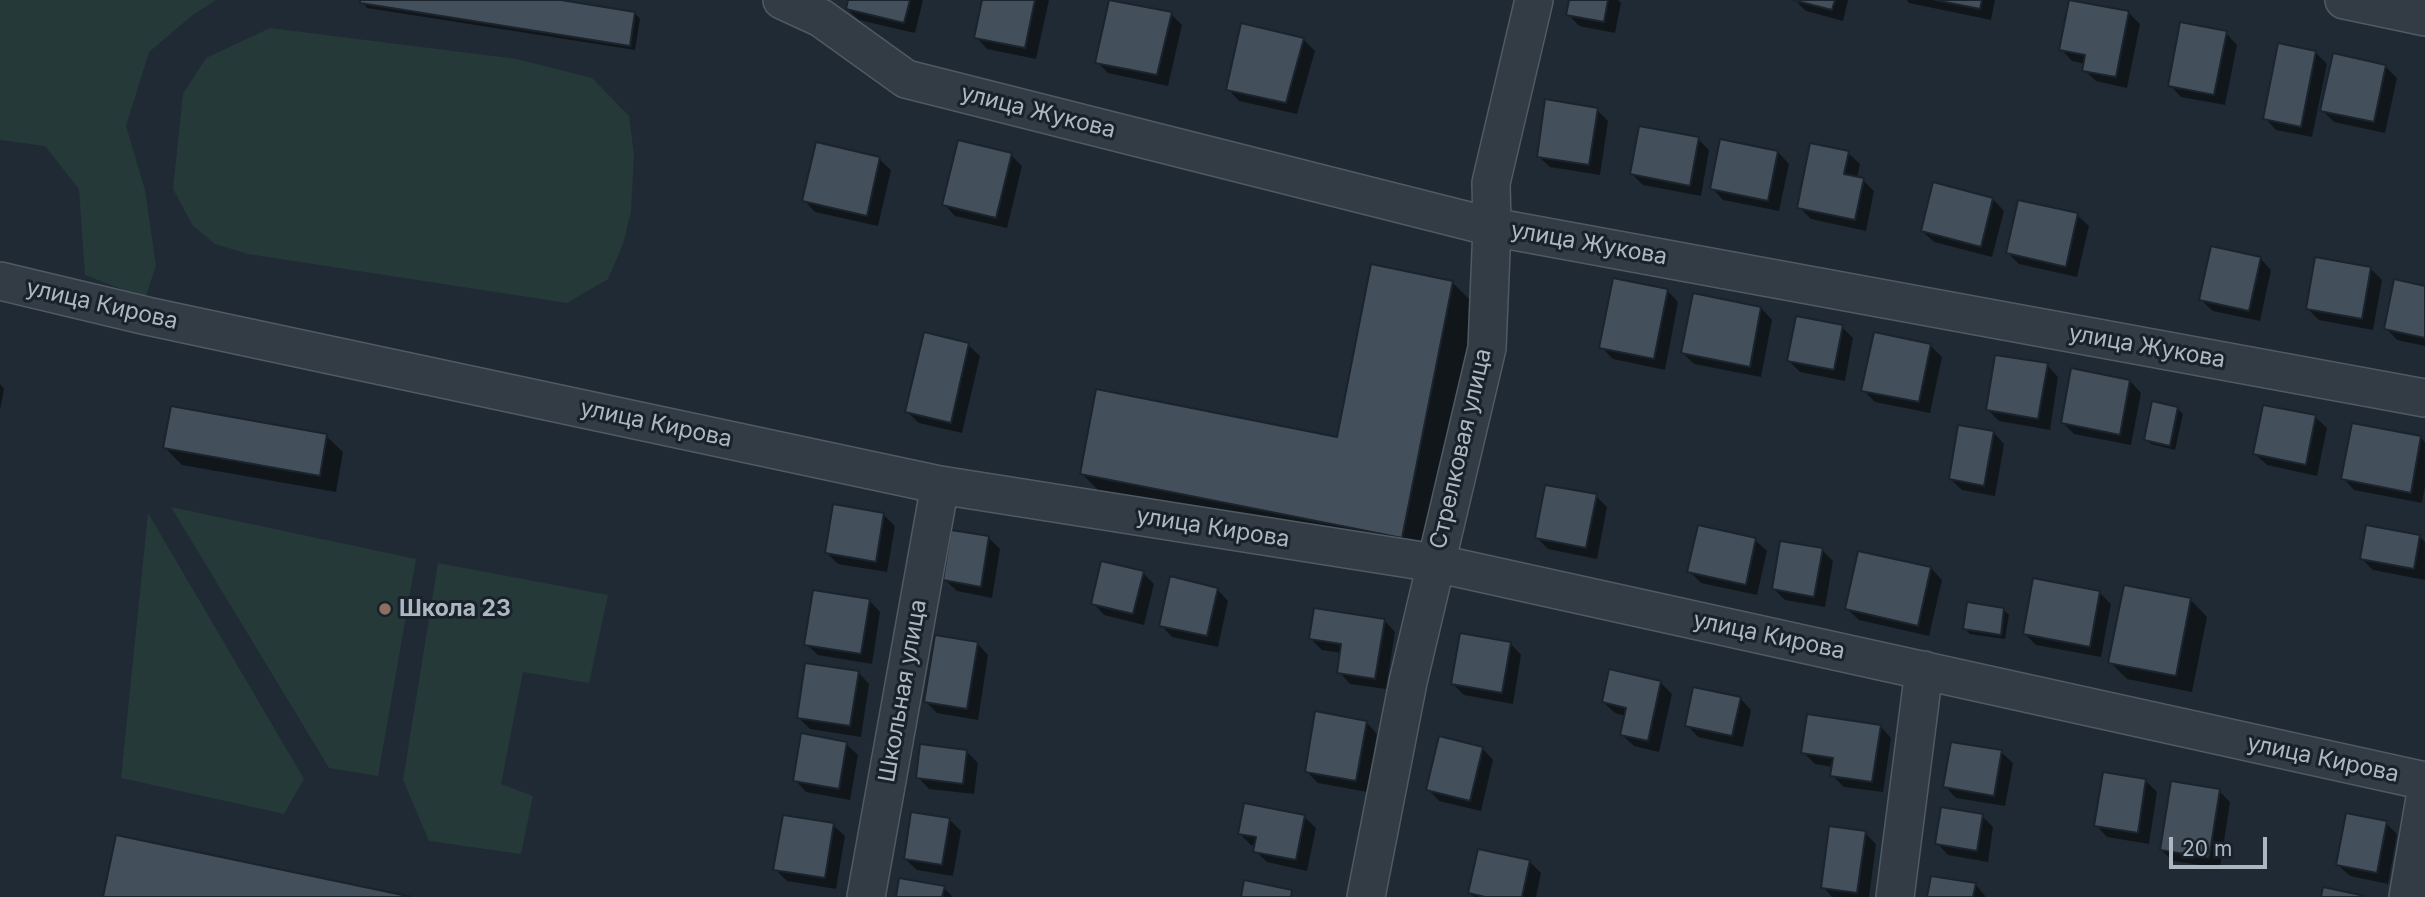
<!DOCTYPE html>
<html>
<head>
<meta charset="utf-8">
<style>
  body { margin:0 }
  #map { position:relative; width:2425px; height:897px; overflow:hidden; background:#202a34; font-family:Inter,sans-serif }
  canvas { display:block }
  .scale { position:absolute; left:2169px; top:837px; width:98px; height:32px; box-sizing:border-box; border:4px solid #adb7c2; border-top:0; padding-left:9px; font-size:21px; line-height:24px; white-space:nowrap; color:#adb7c2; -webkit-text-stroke:5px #19212a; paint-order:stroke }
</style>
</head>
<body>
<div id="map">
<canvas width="2425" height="897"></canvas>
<div class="scale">20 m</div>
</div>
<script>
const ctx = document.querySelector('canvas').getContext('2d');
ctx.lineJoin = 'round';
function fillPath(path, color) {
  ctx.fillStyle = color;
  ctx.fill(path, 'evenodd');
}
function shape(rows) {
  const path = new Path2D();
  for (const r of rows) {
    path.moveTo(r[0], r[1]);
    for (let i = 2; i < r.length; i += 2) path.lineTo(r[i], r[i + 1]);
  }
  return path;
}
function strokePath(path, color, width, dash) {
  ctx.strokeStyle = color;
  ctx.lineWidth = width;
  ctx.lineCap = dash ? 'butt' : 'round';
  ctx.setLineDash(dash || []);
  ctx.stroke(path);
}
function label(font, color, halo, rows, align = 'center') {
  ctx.font = font + ' Inter,sans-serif';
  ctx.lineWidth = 6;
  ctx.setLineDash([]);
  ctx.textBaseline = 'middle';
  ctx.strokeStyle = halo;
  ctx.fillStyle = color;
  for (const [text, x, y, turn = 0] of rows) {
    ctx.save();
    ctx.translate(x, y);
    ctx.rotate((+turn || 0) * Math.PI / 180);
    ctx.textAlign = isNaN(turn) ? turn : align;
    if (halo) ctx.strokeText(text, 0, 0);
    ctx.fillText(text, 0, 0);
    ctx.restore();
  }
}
fillPath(shape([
  [0,0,216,0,194,14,149,52,126,126,145,190,156,266,145,298,85,275,79,189,45,146,0,140],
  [270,28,517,59,592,78,629,116,634,155,631,211,623,244,608,279,567,303,248,254,215,244,193,226,173,189,183,94,206,58],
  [171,507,416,559,378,776,329,768],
  [148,513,304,779,284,814,121,778],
  [438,563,608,595,589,683,523,672,501,784,533,796,521,854,429,841,403,780]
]), '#253938');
fillPath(shape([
  [362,0,550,0,635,13,640,19,635,50,367,8],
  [849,0,923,0,915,33,859,20,847,9],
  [984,0,1049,0,1036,59,987,49,976,37],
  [1111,0,1171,14,1182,25,1168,86,1108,73,1097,62],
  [1571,0,1618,0,1621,3,1615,33,1579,26,1568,14],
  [1795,0,1848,0,1843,21,1806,11],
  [1907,0,1995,0,1991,20,1909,3],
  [2129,13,2140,24,2127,88,2096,81,2084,70,2086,64,2072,61,2061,49],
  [2226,33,2237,45,2225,105,2181,97,2170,85],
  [1303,39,1315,51,1297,114,1239,101,1228,89],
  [2315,52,2327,64,2312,137,2276,130,2265,118],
  [2385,66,2397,78,2385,133,2334,122,2322,110],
  [1597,110,1608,121,1600,175,1550,167,1538,156],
  [1698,139,1709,150,1701,196,1643,185,1632,174],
  [1778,152,1789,164,1779,211,1723,200,1712,188],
  [1848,153,1860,164,1857,178,1863,180,1874,191,1866,231,1811,219,1799,207],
  [1011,155,1022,166,1007,228,955,216,944,204],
  [879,159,891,170,878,226,815,212,804,200],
  [1993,199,2004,211,1992,257,1934,242,1922,231],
  [2077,215,2089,226,2077,277,2019,264,2008,253],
  [2260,258,2271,270,2260,321,2213,311,2201,300],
  [2370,268,2382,280,2373,330,2319,320,2307,308],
  [1452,282,1480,310,1430,565,1110,502,1082,474,1339,439],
  [2425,288,2425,346,2397,340,2386,328],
  [1667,290,1678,302,1665,370,1613,359,1601,347],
  [1761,308,1772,320,1761,377,1694,364,1683,353],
  [1842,327,1853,338,1845,381,1800,372,1789,361],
  [968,345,980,356,962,433,919,423,907,412],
  [1930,345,1942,357,1930,413,1875,402,1863,390],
  [2047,365,2058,377,2050,430,1999,421,1988,410],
  [2130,381,2141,393,2131,445,2074,434,2063,423],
  [0,384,4,389,0,410],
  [2178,409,2183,414,2175,450,2151,444,2146,439],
  [2315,417,2327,428,2317,476,2267,465,2255,454],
  [1993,432,2004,444,1995,496,1962,490,1950,479],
  [326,436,343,452,336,492,182,465,165,448],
  [2421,438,2425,442,2425,486,2422,503,2354,490,2343,478],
  [1596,496,1607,507,1597,559,1548,549,1537,538],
  [883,514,895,526,887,572,838,564,827,553],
  [2419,536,2425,542,2425,580,2373,570,2362,559],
  [989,538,1000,549,992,598,957,591,945,580],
  [1755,540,1767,551,1757,595,1701,583,1689,571],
  [1822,550,1833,561,1825,607,1785,600,1774,589],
  [1931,568,1942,580,1929,636,1859,620,1847,609],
  [1143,573,1154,584,1144,625,1104,615,1093,603],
  [1217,589,1228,601,1218,647,1172,637,1161,625],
  [2100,593,2111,604,2101,657,2036,645,2025,634],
  [869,600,880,612,872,664,818,655,806,644],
  [2191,600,2207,617,2192,692,2127,679,2110,662],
  [2004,610,2009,615,2005,639,1970,634,1965,629],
  [1384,620,1395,632,1386,689,1350,684,1339,672,1342,653,1322,650,1311,639],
  [977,643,988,655,978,720,937,713,926,702],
  [1510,643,1521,655,1513,704,1464,695,1453,684],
  [858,672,869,684,861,737,810,729,799,718],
  [1660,682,1672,694,1659,752,1634,746,1622,735,1626,716,1615,713,1603,702],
  [1740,698,1751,710,1743,747,1698,737,1687,725],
  [1366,722,1377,734,1367,792,1318,783,1306,771],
  [1880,726,1891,738,1883,792,1844,787,1832,775,1833,767,1815,764,1803,752],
  [846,744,858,755,850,800,806,792,795,780],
  [1482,748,1493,760,1481,811,1439,801,1428,789],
  [966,751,978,763,974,794,929,789,918,777],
  [2001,752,2013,763,2005,806,1956,798,1945,786],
  [2146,781,2157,792,2149,844,2107,837,2096,825],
  [2219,791,2230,802,2220,868,2173,861,2161,850],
  [1982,816,1993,827,1988,862,1948,855,1937,843],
  [1304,817,1316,828,1307,871,1267,862,1255,851,1256,846,1251,845,1239,833],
  [949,819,961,831,953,876,917,870,905,859],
  [2386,823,2397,834,2388,884,2350,876,2338,865],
  [833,825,845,836,836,889,787,881,775,869],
  [1865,833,1876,844,1869,897,1832,897,1823,887],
  [1529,861,1541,873,1536,897,1474,897,1470,893],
  [1975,884,1986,897,1929,897],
  [944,888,953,897,898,897]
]), '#0007');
const building = shape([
  [360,0,561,0,635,12,630,46,360,3,360,0],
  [848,0,910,0,904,23,846,9,848,0],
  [982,0,1035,0,1025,48,974,38,982,0],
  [1109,0,1172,12,1157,75,1095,63,1109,0],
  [1569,0,1608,0,1604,22,1566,15,1569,0],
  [1793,0,1835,0,1832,10,1793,0],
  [1935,0,1982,0,1980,9,1935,0],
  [2069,0,2129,11,2116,77,2082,71,2085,55,2059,50,2069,0],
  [2180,22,2227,31,2214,95,2168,86,2180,22],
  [1241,23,1304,38,1286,103,1226,90,1241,23],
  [2278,43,2316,51,2301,127,2263,119,2278,43],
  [2333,53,2386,65,2374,122,2320,111,2333,53],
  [1545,99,1598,108,1589,165,1537,157,1545,99],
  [1639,126,1699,137,1690,186,1630,174,1639,126],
  [1720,139,1778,151,1768,201,1710,189,1720,139],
  [958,140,1012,153,996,218,942,205,958,140],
  [816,142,880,157,867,216,802,201,816,142],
  [1810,143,1849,151,1844,174,1864,178,1855,220,1797,208,1810,143],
  [1933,182,1993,198,1981,247,1921,231,1933,182],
  [2018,200,2078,213,2066,267,2006,253,2018,200],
  [2211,246,2261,257,2249,311,2199,300,2211,246],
  [2315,257,2371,267,2362,319,2306,309,2315,257],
  [1371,264,1453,281,1402,538,1080,474,1096,389,1337,437,1371,264],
  [1613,278,1668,289,1654,359,1599,348,1613,278],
  [2394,279,2425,286,2425,338,2384,329,2394,279],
  [1693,293,1761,307,1750,367,1681,353,1693,293],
  [1796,316,1843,325,1834,370,1787,361,1796,316],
  [924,332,969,343,951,423,905,412,924,332],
  [1874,332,1931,344,1919,402,1861,391,1874,332],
  [1995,355,2048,363,2038,419,1986,410,1995,355],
  [2071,368,2130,380,2120,435,2061,423,2071,368],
  [2152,401,2178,407,2170,446,2144,440,2152,401],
  [2263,405,2316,415,2306,465,2253,454,2263,405],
  [171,406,327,434,320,476,163,448,171,406],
  [2352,423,2421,436,2411,493,2341,479,2352,423],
  [1958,425,1994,431,1984,486,1949,479,1958,425],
  [1545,485,1597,494,1586,548,1535,538,1545,485],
  [833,504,884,513,876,562,825,553,833,504],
  [1698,525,1756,538,1746,585,1687,572,1698,525],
  [2366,525,2420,535,2414,569,2360,559,2366,525],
  [951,530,989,536,981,587,943,580,951,530],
  [1780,541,1823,548,1814,597,1772,589,1780,541],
  [1858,551,1931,567,1918,626,1845,609,1858,551],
  [1101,561,1144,571,1133,614,1091,604,1101,561],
  [1170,576,1218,588,1207,636,1159,626,1170,576],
  [2033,578,2100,591,2090,647,2023,634,2033,578],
  [2124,585,2191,598,2176,676,2108,663,2124,585],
  [813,590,870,599,861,654,804,645,813,590],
  [1967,602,2004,608,2001,635,1963,629,1967,602],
  [1314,608,1385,619,1375,679,1337,673,1341,644,1309,639,1314,608],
  [1460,633,1511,642,1502,693,1451,684,1460,633],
  [935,635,978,642,967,709,924,702,935,635],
  [805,663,859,671,850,726,797,718,805,663],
  [1609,669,1661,681,1648,741,1620,735,1626,708,1602,702,1609,669],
  [1693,687,1741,697,1732,736,1685,726,1693,687],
  [1315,711,1367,721,1356,781,1305,772,1315,711],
  [1807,714,1881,725,1872,782,1830,776,1833,758,1801,753,1807,714],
  [801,733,847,742,839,789,793,781,801,733],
  [1439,736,1483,747,1470,801,1426,790,1439,736],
  [1951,742,2002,750,1994,796,1943,787,1951,742],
  [920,744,967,750,963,784,916,778,920,744],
  [2103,772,2146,779,2138,833,2094,826,2103,772],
  [2171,781,2220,789,2209,858,2160,850,2171,781],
  [1244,803,1305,815,1296,860,1253,852,1256,837,1238,834,1244,803],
  [1941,807,1983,814,1977,851,1935,844,1941,807],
  [911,812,950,818,942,865,904,859,911,812],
  [2346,813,2387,821,2377,873,2336,865,2346,813],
  [783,815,834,823,825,878,773,870,783,815],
  [1829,826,1866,831,1857,893,1821,888,1829,826],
  [116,835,412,897,103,897,116,835],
  [1478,849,1530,860,1522,897,1485,897,1468,893,1478,849],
  [1931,876,1976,883,1973,897,1927,897,1931,876],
  [899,878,945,886,942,897,896,897,899,878],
  [1244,880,1292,890,1291,897,1241,897,1244,880],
  [2323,887,2365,896,2364,897,2321,897,2323,887]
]);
fillPath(building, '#43505c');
strokePath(building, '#1b232c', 2);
const minor = shape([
  [782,0,821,18,906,79,1492,227,2425,398],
  [2344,0,2425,17],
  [0,281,147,316,940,485,1435,563,2425,781],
  [866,897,940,485],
  [1366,897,1408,682,1487,348,1492,227,1491,183,1534,0],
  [1895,897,1924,670],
  [2408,897,2425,798]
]);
strokePath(minor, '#505a63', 40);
strokePath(minor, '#333c45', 37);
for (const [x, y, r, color] of [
  [385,609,7,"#8d6e63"]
]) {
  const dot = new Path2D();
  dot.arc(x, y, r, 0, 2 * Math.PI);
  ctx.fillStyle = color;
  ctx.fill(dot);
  strokePath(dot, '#19212a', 2.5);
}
label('23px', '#adb7c2', '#19212a', [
  ["улица Жукова",1038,112,14],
  ["улица Жукова",1589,244,10],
  ["улица Кирова",102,305,13],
  ["улица Жукова",2147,347,10],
  ["улица Кирова",656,424,12],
  ["Стрелковая улица",1461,449,-77],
  ["улица Кирова",1213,528,9],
  ["улица Кирова",1769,636,12],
  ["Школьная улица",903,691,-80],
  ["улица Кирова",2323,759,12]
]);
label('bold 23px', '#adb7c2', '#19212a', [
  ["Школа 23",399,609]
], 'left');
</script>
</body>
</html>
